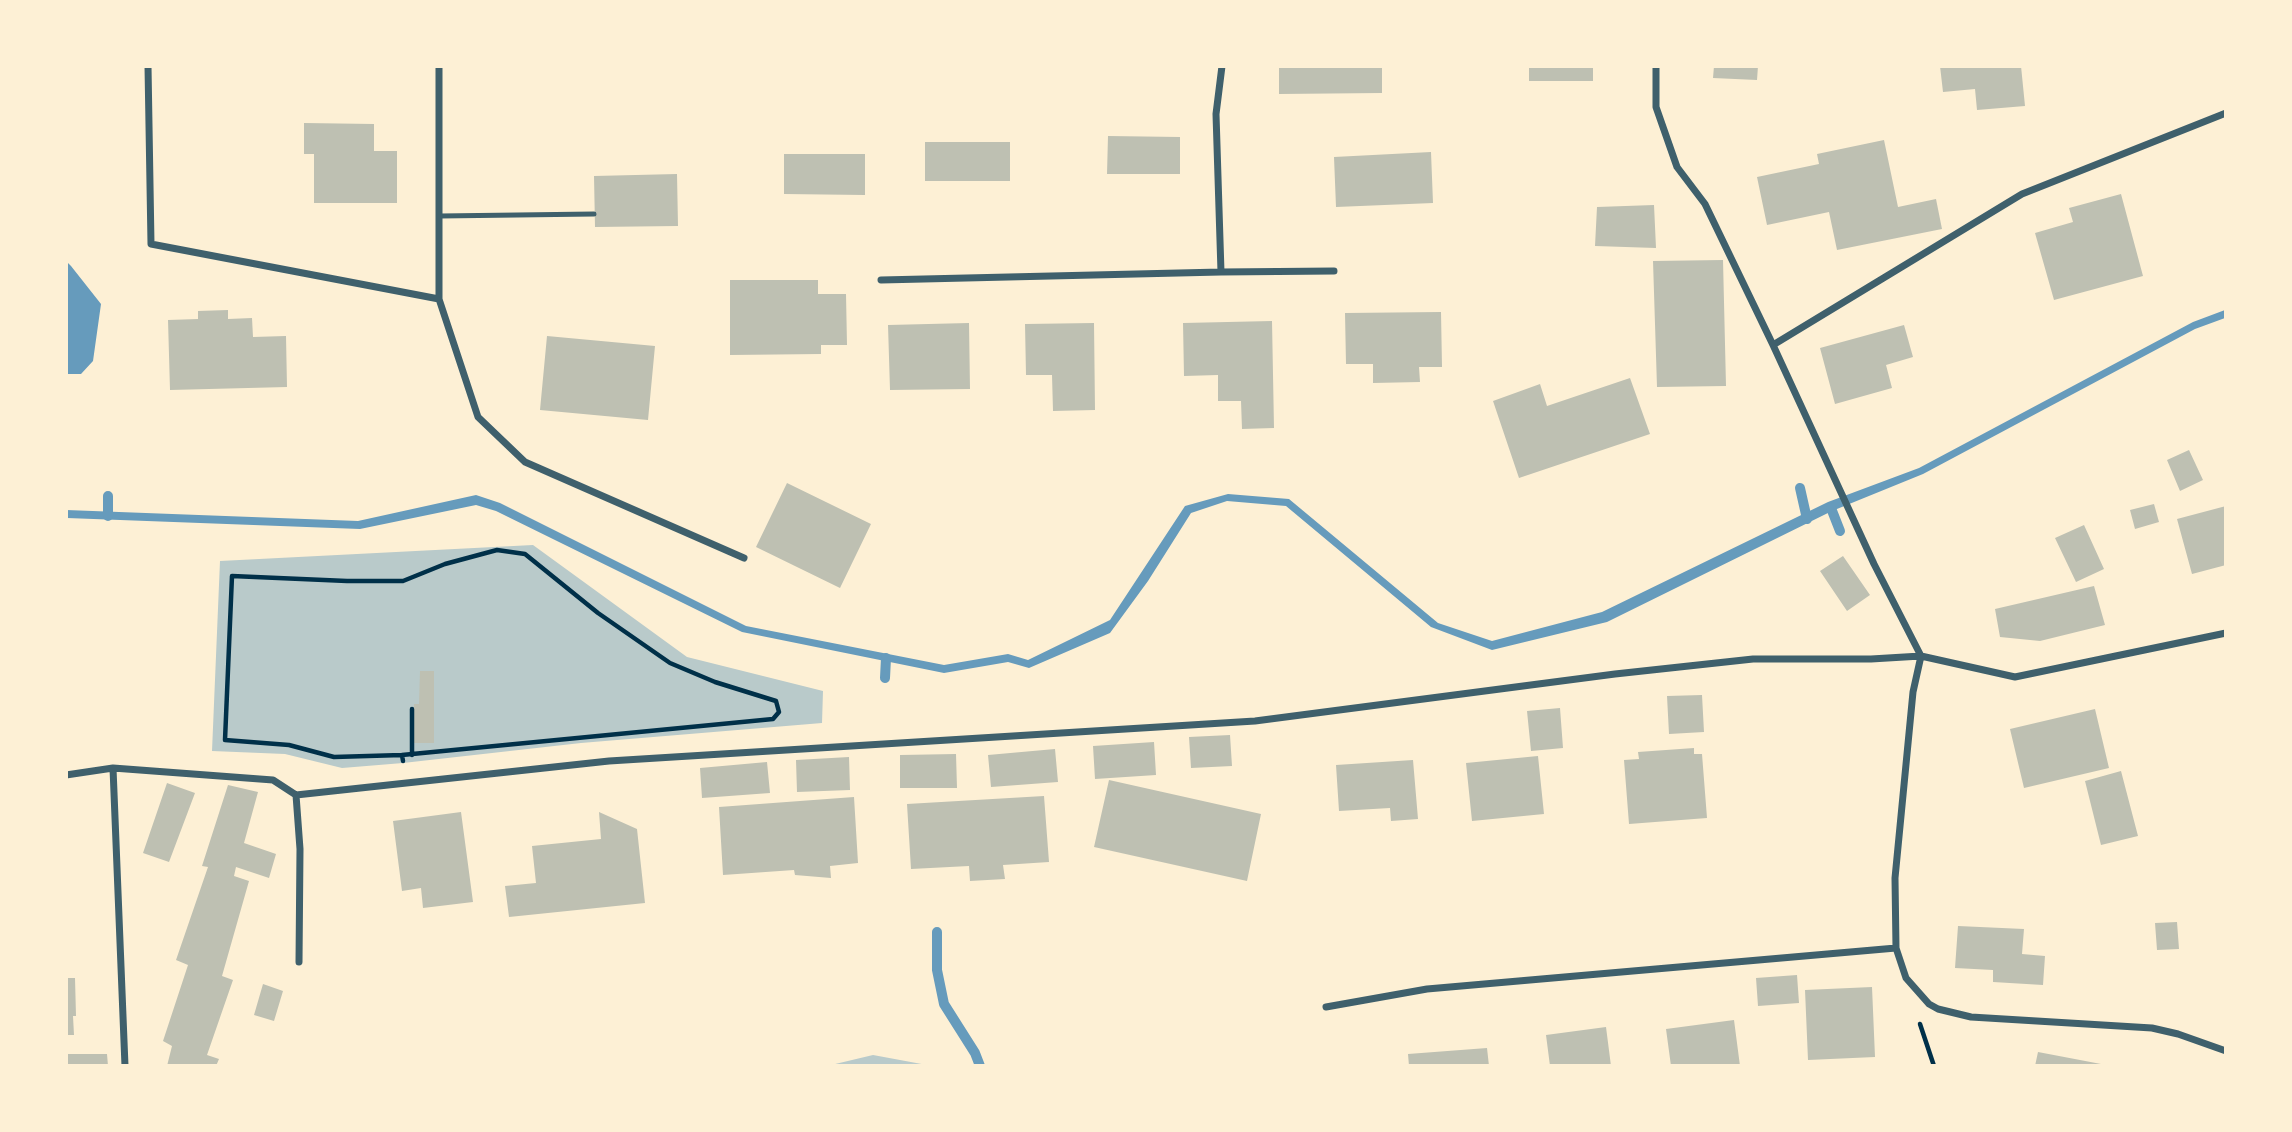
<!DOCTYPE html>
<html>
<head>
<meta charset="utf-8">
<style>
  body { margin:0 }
  #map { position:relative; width:2292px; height:1132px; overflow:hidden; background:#fdf0d5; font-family:"Noto Sans",sans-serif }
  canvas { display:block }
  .frame { position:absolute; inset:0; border:68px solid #fdf0d5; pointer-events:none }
</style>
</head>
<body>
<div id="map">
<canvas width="2292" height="1132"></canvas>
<div class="frame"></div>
</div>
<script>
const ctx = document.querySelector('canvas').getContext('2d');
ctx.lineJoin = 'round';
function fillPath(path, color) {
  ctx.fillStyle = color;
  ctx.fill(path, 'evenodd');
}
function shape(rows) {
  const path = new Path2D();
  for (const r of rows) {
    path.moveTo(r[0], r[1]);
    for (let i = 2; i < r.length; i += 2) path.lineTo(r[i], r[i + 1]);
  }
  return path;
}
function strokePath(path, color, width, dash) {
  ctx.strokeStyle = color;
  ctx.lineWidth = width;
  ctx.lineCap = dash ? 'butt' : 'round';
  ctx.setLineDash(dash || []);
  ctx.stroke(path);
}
fillPath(shape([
  [533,545,687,657,823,691,822,723,581,743,403,763,342,768,285,754,212,751,220,561],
  [873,1055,927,1065,831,1065]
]), '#b9caca');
fillPath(shape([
  [67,262,71,266,101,304,93,361,81,374,67,374],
  [2225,310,2225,318,2195,329,1923,474,1832,511,1607,622,1492,650,1431,627,1286,506,1227,501,1191,513,1148,581,1110,633,1029,668,1008,662,944,673,742,632,496,511,476,505,360,529,67,518,66,510,358,521,476,495,500,503,746,626,944,665,1008,654,1028,660,1110,620,1185,506,1228,494,1289,499,1438,623,1492,641,1602,612,1828,502,1919,468,2193,322]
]), '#669bbc');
strokePath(shape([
  [1800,488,1807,519],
  [108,496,108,516],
  [1831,508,1840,531],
  [885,678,886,658],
  [937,932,937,970,944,1004,975,1053,980,1066]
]), '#669bbc', 10);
fillPath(shape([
  [1279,66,1382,66,1382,93,1279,94],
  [1529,66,1593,66,1593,81,1529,81],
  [1714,66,1758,66,1757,80,1713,78],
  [1940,66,2021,66,2025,106,1977,110,1975,89,1943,92],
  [304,123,374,124,374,151,397,151,397,203,314,203,314,154,304,154],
  [1108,136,1180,137,1180,174,1107,174],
  [1884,140,1898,207,1936,199,1942,229,1837,250,1829,212,1767,225,1757,177,1819,164,1817,154],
  [925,142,1010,142,1010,181,925,181],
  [1431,152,1433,203,1336,207,1334,157],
  [784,154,865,154,865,195,784,194],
  [677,174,678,226,595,227,594,176],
  [2121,194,2143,276,2054,300,2035,233,2073,222,2069,208],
  [1654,205,1656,248,1595,246,1597,207],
  [1723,260,1726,386,1657,387,1653,261],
  [730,280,818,280,818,294,846,294,847,345,821,345,821,354,730,355],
  [228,310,228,319,252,318,253,337,286,336,287,387,170,390,168,320,198,319,198,311],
  [1441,312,1442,367,1419,367,1420,382,1373,383,1373,364,1346,364,1345,313],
  [1272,321,1274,428,1242,429,1241,401,1218,401,1218,375,1184,376,1183,323],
  [969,323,970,389,890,390,888,325],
  [1094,323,1095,410,1053,411,1052,375,1026,375,1025,324],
  [1904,325,1913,357,1886,365,1892,388,1835,404,1820,348],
  [547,336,655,346,648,420,540,410],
  [1630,378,1650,434,1519,478,1493,401,1540,384,1547,406],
  [2189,450,2203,480,2180,491,2167,460],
  [787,483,871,524,840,588,756,547],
  [2154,504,2159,522,2135,529,2130,510],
  [2226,506,2226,565,2192,574,2177,519],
  [2084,525,2104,569,2076,582,2055,538],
  [1843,556,1870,595,1847,611,1820,571],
  [2094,586,2105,625,2040,641,2000,637,1995,609],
  [420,671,434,671,434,743,414,743,414,704,419,704],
  [1702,695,1704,732,1669,734,1667,696],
  [1560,708,1563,748,1531,751,1527,711],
  [2095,709,2109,768,2024,788,2010,729],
  [1230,735,1232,766,1191,768,1189,737],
  [1154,742,1156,775,1095,779,1093,746],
  [1694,748,1694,754,1702,754,1707,818,1629,824,1624,760,1639,759,1638,752],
  [1055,749,1058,782,991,787,988,755],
  [956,754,957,788,900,788,900,755],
  [1538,756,1544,814,1472,821,1466,763],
  [849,757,850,790,797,792,796,760],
  [1413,760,1418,819,1391,821,1390,808,1339,811,1336,765],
  [767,762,770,793,702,798,700,768],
  [2121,771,2138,836,2101,845,2085,781],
  [1109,780,1261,814,1247,881,1094,847],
  [167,783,195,793,169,862,143,853],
  [228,785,258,792,244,843,276,854,269,878,236,867,234,876,249,881,222,976,233,980,207,1055,219,1059,216,1066,167,1066,172,1046,163,1041,188,965,176,960,208,867,202,866],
  [1044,796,1049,862,1003,865,1005,879,970,881,969,866,911,869,907,804],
  [854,797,858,863,830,866,831,878,795,875,794,870,723,875,719,807],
  [461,812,473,902,423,908,421,888,402,891,393,821],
  [599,812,637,829,645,903,509,917,505,886,536,883,532,846,601,839],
  [2177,922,2179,949,2157,950,2155,923],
  [1958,926,2024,929,2022,954,2045,956,2043,985,1993,982,1993,970,1955,968],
  [1797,975,1799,1003,1758,1006,1756,978],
  [66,978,75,978,76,1016,73,1016,74,1035,66,1035],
  [263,984,283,991,274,1021,254,1015],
  [1872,987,1875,1057,1808,1060,1805,990],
  [1734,1020,1740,1066,1671,1066,1666,1029],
  [1606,1027,1611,1066,1550,1066,1546,1035],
  [1487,1048,1489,1066,1409,1066,1408,1054],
  [2038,1052,2101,1064,2101,1066,2035,1066],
  [66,1054,107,1054,108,1066,66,1066]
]), '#bec0b2');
strokePath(shape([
  [402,755,334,757,289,745,225,740,232,576,347,581,403,581,445,564,497,550,525,554,598,613,670,663,715,682,776,701,779,712,773,719,402,755,403,761],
  [412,755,412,709],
  [1920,1024,1934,1066]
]), '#003049', 4.5);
strokePath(shape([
  [440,216,594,214]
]), '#3f606c', 5);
strokePath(shape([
  [148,66,151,244,439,299,439,66],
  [1656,66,1656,107,1677,167,1705,204,1773,345,1874,564,1921,656],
  [1221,272,1334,271],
  [881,280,1221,272,1216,114,1222,66],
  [439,299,478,417,525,462,744,558],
  [1773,345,2022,194,2226,113],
  [1921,656,1913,692,1895,878,1896,948,1906,978,1929,1004,1938,1009,1971,1017,2152,1028,2178,1034,2226,1051],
  [113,768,125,1066],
  [66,775,113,768,273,780,296,795,609,761,1255,721,1615,674,1753,659,1871,659,1921,656,2015,677,2226,633],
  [296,795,300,849,299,962],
  [1326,1007,1427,989,1896,948]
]), '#3f606c', 7);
</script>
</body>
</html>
